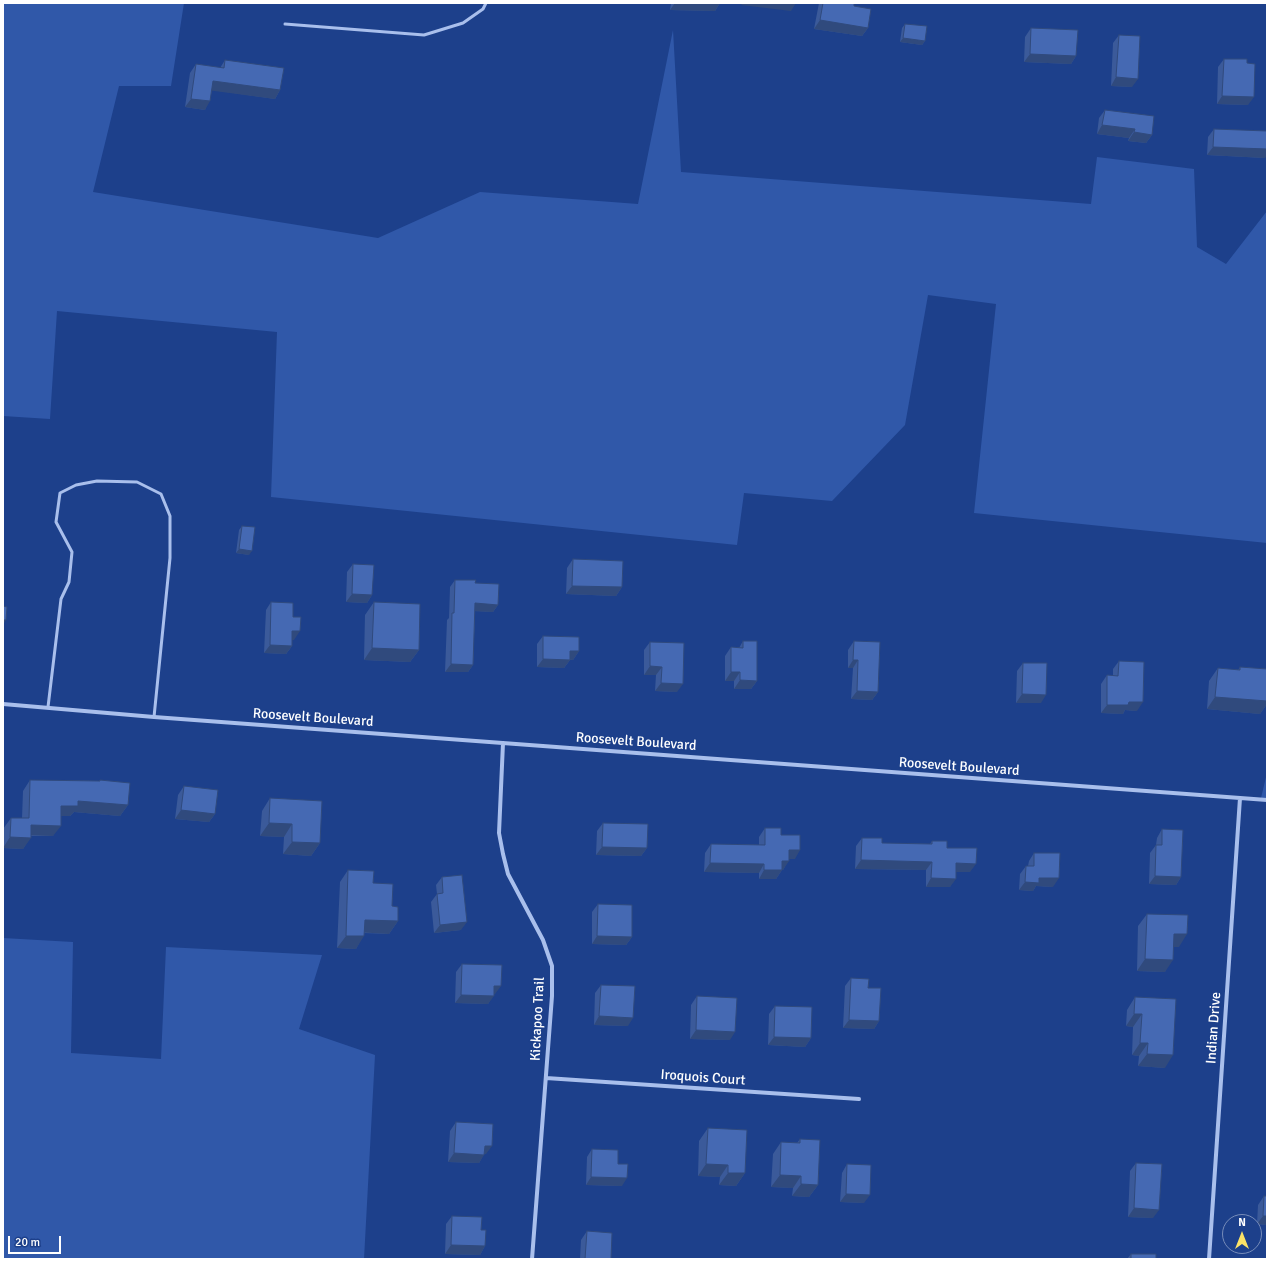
<!DOCTYPE html>
<html>
<head>
<meta charset="utf-8">
<style>
  body { margin:0 }
  #map { position:relative; width:1270px; height:1262px; overflow:hidden; background:#1d408b; font-family:Signika,sans-serif }
  canvas { display:block }
  .frame { position:absolute; inset:0; border:4px solid #fff; pointer-events:none }
  .north { position:absolute; left:1222px; top:1214px; width:40px; height:40px; box-sizing:border-box; background:#1d408b; border:1px solid #778cb9; border-radius:50%; rotate:0deg; font-size:11px; font-weight:700; line-height:16px; text-align:center; color:#fff }
  .north::after { content:''; display:block; margin:auto; width:14px; height:18px; background:#fce367; clip-path:polygon(50% 0,100% 100%,50% 72%,0 100%) }
  .scale { position:absolute; left:8px; top:1236px; width:53px; height:18px; box-sizing:border-box; border:2px solid #fff; border-top:0; padding-left:5px; font-size:12px; line-height:14px; white-space:nowrap; color:#fff; -webkit-text-stroke:3px #1d408b; paint-order:stroke }
</style>
</head>
<body>
<div id="map">
<canvas width="1270" height="1262"></canvas>
<div class="frame"></div>
<div class="north">N</div>
<div class="scale">20 m</div>
</div>
<script>
const ctx = document.querySelector('canvas').getContext('2d');
ctx.lineJoin = 'round';
function fillPath(path, color) {
  ctx.fillStyle = color;
  ctx.fill(path, 'evenodd');
}
function shape(rows) {
  const path = new Path2D();
  for (const r of rows) {
    path.moveTo(r[0], r[1]);
    for (let i = 2; i < r.length; i += 2) path.lineTo(r[i], r[i + 1]);
  }
  return path;
}
function strokePath(path, color, width, dash) {
  ctx.strokeStyle = color;
  ctx.lineWidth = width;
  ctx.lineCap = dash ? 'butt' : 'round';
  ctx.setLineDash(dash || []);
  ctx.stroke(path);
}
function label(font, color, halo, rows, align = 'center') {
  ctx.font = font + ' Signika,sans-serif';
  ctx.lineWidth = 3;
  ctx.setLineDash([]);
  ctx.textBaseline = 'middle';
  ctx.strokeStyle = halo;
  ctx.fillStyle = color;
  for (const [text, x, y, turn = 0] of rows) {
    ctx.save();
    ctx.translate(x, y);
    ctx.rotate((+turn || 0) * Math.PI / 180);
    ctx.textAlign = isNaN(turn) ? turn : align;
    if (halo) ctx.strokeText(text, 0, 0);
    ctx.fillText(text, 0, 0);
    ctx.restore();
  }
}
fillPath(shape([
  [3,3,184,3,171,86,119,86,93,192,378,238,480,192,638,204,673,30,681,172,1091,204,1097,157,1194,169,1197,247,1226,264,1267,211,1267,543,974,513,996,304,928,295,905,425,832,501,744,493,737,545,271,497,277,332,57,311,50,419,3,416],
  [1267,773,1267,799,1261,798],
  [3,938,73,942,71,1053,161,1059,166,947,322,955,299,1029,375,1055,364,1259,3,1259]
]), '#3058a9');
strokePath(shape([
  [285,24,424,35,463,23,483,9,486,3],
  [48,707,61,599,69,582,72,552,56,522,60,493,76,485,97,481,137,482,161,494,170,516,170,558,154,717]
]), '#a9bfec', 3);
strokePath(shape([
  [3,704,154,717,1267,800],
  [503,743,499,833,503,854,508,874,543,940,552,966,552,996,532,1259],
  [546,1078,859,1099],
  [1209,1259,1240,798]
]), '#a9bfec', 4);
fillPath(shape([
  [671,3,720,3,715,11,670,10],
  [819,3,854,3,854,6,868,28,862,36,814,29],
  [905,24,925,41,922,45,900,42,902,28],
  [1031,28,1076,56,1071,64,1024,62,1025,37],
  [1119,35,1132,87,1111,86,1113,43],
  [1224,59,1248,105,1217,104,1218,67],
  [225,60,280,90,275,99,212,90,205,110,185,107,190,73,196,64,220,68],
  [1105,110,1152,135,1146,143,1128,141,1129,138,1097,134,1099,118],
  [1214,129,1265,158,1207,155,1208,137],
  [242,526,249,555,236,553,239,530],
  [573,559,622,587,616,596,566,594,567,568],
  [353,564,372,595,367,603,346,602,347,572],
  [455,580,475,583,498,605,493,612,475,611,473,665,468,672,445,672,447,620,449,618,450,587],
  [271,602,293,617,294,640,292,640,292,646,286,654,264,653,266,610],
  [374,602,419,650,410,662,364,660,365,615],
  [543,636,579,651,573,660,570,660,564,668,537,667,537,644],
  [743,641,757,681,751,689,734,689,734,681,725,681,725,656,731,647,739,648],
  [854,641,878,692,872,700,851,699,853,668,848,668,848,650],
  [650,642,677,692,655,691,656,675,644,675,644,650],
  [1119,661,1137,711,1125,710,1123,714,1101,713,1101,684,1107,675,1113,676,1113,669],
  [1023,663,1041,703,1016,703,1017,671],
  [1240,667,1267,669,1267,704,1260,714,1207,709,1209,681,1218,668,1238,670],
  [30,780,99,781,100,780,128,805,120,816,74,812,70,816,61,816,53,836,31,836,23,849,3,848,3,829,11,818,22,818,23,791],
  [184,786,215,814,209,822,175,819,178,795],
  [270,798,320,843,311,856,283,854,284,837,260,836,262,811],
  [603,823,647,848,641,856,596,855,597,831],
  [765,828,781,835,795,859,789,859,783,870,782,870,776,879,759,879,759,873,704,872,705,853,711,844,759,845,759,837],
  [1162,829,1181,877,1176,885,1149,884,1150,853,1156,845,1157,838],
  [862,838,882,843,930,844,932,841,947,848,970,872,956,872,950,887,926,887,926,870,855,869,856,846],
  [1034,853,1053,887,1036,886,1033,891,1019,890,1020,874,1026,866,1028,866,1029,861],
  [348,870,373,883,398,921,389,934,364,933,356,949,337,948,340,882],
  [442,877,461,930,434,933,431,902,437,894,436,885],
  [598,904,632,937,626,945,592,944,592,912],
  [1147,914,1179,947,1174,947,1165,972,1137,971,1138,926],
  [462,964,495,994,494,994,488,1004,455,1003,456,972],
  [851,978,868,988,879,1021,874,1029,843,1028,845,986],
  [601,985,628,1026,594,1025,595,993],
  [697,996,730,1040,690,1039,691,1005],
  [1135,997,1165,1068,1138,1066,1139,1056,1132,1055,1133,1027,1126,1026,1127,1010],
  [775,1006,811,1038,805,1047,768,1045,769,1014],
  [456,1122,486,1154,484,1154,479,1163,448,1162,450,1131],
  [708,1128,745,1173,736,1186,719,1185,720,1177,698,1176,699,1141],
  [800,1139,818,1185,809,1197,792,1196,793,1188,771,1187,773,1154,781,1142,797,1143],
  [592,1149,618,1164,622,1186,586,1185,587,1157],
  [1136,1163,1153,1218,1128,1217,1130,1171],
  [847,1164,864,1203,840,1202,842,1173],
  [1264,1196,1267,1225,1257,1224,1258,1205],
  [452,1216,481,1230,485,1246,480,1255,445,1254,446,1224],
  [587,1231,611,1259,580,1259,581,1240],
  [1131,1254,1131,1259,1127,1259]
]), '#3b5a9a');
fillPath(shape([
  [675,3,720,3,715,11,670,10],
  [743,3,796,3,791,11,741,5],
  [820,20,868,28,862,36,814,29],
  [903,38,925,41,922,45,900,42],
  [1030,54,1076,56,1071,64,1024,62],
  [1116,77,1138,79,1132,87,1111,86],
  [213,81,280,90,275,99,207,90],
  [1222,96,1254,97,1248,105,1217,104],
  [191,99,210,101,205,110,185,107],
  [1102,125,1135,129,1129,138,1097,134],
  [1134,132,1152,135,1146,143,1128,141],
  [1213,147,1267,149,1267,156,1265,158,1207,155],
  [239,549,252,551,249,555,236,553],
  [572,586,622,587,616,596,566,594],
  [352,594,372,595,367,603,346,602],
  [475,603,498,605,493,612,470,611],
  [3,620,6,620,3,625],
  [292,631,300,631,294,640,286,640],
  [270,645,292,646,286,654,264,653],
  [372,648,419,650,410,662,364,660],
  [570,651,579,651,573,660,564,659],
  [543,659,570,660,564,668,537,667],
  [853,660,858,660,853,668,848,668],
  [451,664,473,665,468,672,445,672],
  [650,666,662,667,656,675,644,675],
  [731,672,740,672,734,681,725,681],
  [740,680,757,681,751,689,734,689],
  [661,683,683,684,677,692,655,691],
  [857,691,878,692,872,700,851,699],
  [1022,694,1046,695,1041,703,1016,703],
  [1215,697,1267,701,1267,704,1260,714,1207,709],
  [1129,702,1143,702,1137,711,1125,710,1123,714,1101,713,1107,705],
  [78,801,128,805,120,816,74,812,70,816,54,816,61,806],
  [181,810,215,814,209,822,175,819],
  [269,823,292,824,284,837,260,836],
  [31,825,61,826,53,836,24,835],
  [10,837,31,838,23,849,3,848],
  [292,842,320,843,311,856,283,854],
  [602,847,647,848,641,856,596,855],
  [789,850,800,850,795,859,783,859],
  [861,860,932,862,926,870,855,869],
  [782,861,789,861,783,870,776,870],
  [710,863,764,864,759,873,704,872],
  [956,863,976,864,970,872,951,872],
  [764,870,782,870,776,879,759,879],
  [1155,876,1181,877,1176,885,1149,884],
  [931,878,956,879,950,887,926,887],
  [1039,878,1059,878,1053,887,1036,886,1033,891,1019,890,1025,882],
  [365,920,398,921,389,934,356,932],
  [467,922,461,930,434,933,440,925],
  [1174,934,1187,934,1179,947,1166,947],
  [346,936,364,936,356,949,337,948],
  [597,936,632,937,626,945,592,944],
  [1145,959,1173,960,1165,972,1137,971],
  [494,986,501,986,495,994,488,994],
  [461,995,494,996,488,1004,455,1003],
  [1134,1014,1142,1014,1133,1027,1126,1026],
  [599,1016,633,1018,628,1026,594,1025],
  [849,1020,879,1021,874,1029,843,1028],
  [696,1030,735,1032,730,1040,690,1039],
  [774,1037,811,1038,805,1047,768,1045],
  [1140,1043,1148,1043,1139,1056,1132,1055],
  [1147,1054,1173,1055,1165,1068,1138,1066],
  [485,1146,492,1146,486,1154,479,1154],
  [454,1153,484,1155,479,1163,448,1162],
  [706,1164,728,1165,720,1177,698,1176],
  [728,1173,745,1173,736,1186,719,1185],
  [780,1175,801,1176,793,1188,771,1187],
  [591,1177,627,1178,622,1186,586,1185],
  [801,1184,818,1185,809,1197,792,1196],
  [846,1194,870,1195,864,1203,840,1202],
  [1134,1208,1159,1210,1153,1218,1128,1217],
  [1263,1216,1267,1216,1267,1225,1257,1224],
  [451,1245,485,1246,480,1255,445,1254]
]), '#304a7d');
const building = shape([
  [823,3,854,3,854,6,871,9,868,28,820,20,823,3],
  [905,24,927,26,925,41,903,38,905,24],
  [1031,28,1078,30,1076,56,1030,54,1031,28],
  [1119,35,1140,36,1138,79,1116,77,1119,35],
  [1224,59,1247,59,1247,63,1255,64,1254,97,1222,96,1224,59],
  [225,60,284,68,280,90,213,81,210,101,191,99,196,64,224,68,225,60],
  [1105,110,1154,116,1152,135,1134,132,1135,129,1102,125,1105,110],
  [1214,129,1267,131,1267,149,1213,147,1214,129],
  [242,526,255,527,252,551,239,549,242,526],
  [573,559,623,561,622,587,572,586,573,559],
  [353,564,374,565,372,595,352,594,353,564],
  [455,580,476,580,475,583,499,584,498,605,475,603,473,665,451,664,452,613,454,613,455,580],
  [271,602,293,603,293,617,301,617,300,631,292,631,292,646,270,645,271,602],
  [374,602,420,604,419,650,372,648,374,602],
  [3,606,7,607,6,620,3,620,3,606],
  [543,636,579,637,579,651,570,651,570,660,543,659,543,636],
  [743,641,757,641,757,681,740,680,740,672,731,672,731,647,743,648,743,641],
  [854,641,880,642,878,692,857,691,858,660,853,660,854,641],
  [650,642,684,643,683,684,661,683,662,667,650,666,650,642],
  [1119,661,1144,662,1143,702,1129,702,1128,705,1107,705,1107,675,1118,676,1119,661],
  [1023,663,1047,663,1046,695,1022,694,1023,663],
  [1240,667,1267,669,1267,701,1215,697,1218,668,1240,670,1240,667],
  [30,780,100,781,100,780,130,783,128,805,78,801,78,806,61,806,61,826,31,825,31,838,10,837,11,818,29,818,30,780],
  [184,786,218,790,215,814,181,810,184,786],
  [270,798,322,801,320,843,292,842,292,824,269,823,270,798],
  [603,823,648,824,647,848,602,847,603,823],
  [765,828,781,828,781,835,800,835,800,850,789,850,789,861,782,861,782,870,764,870,764,864,710,863,711,844,765,845,765,828],
  [1162,829,1183,830,1181,877,1155,876,1156,845,1162,845,1162,829],
  [862,838,882,838,882,843,932,844,932,841,947,841,947,848,977,848,976,864,956,863,956,879,931,878,932,862,861,860,862,838],
  [1034,853,1060,853,1059,878,1039,878,1039,883,1025,882,1026,866,1034,866,1034,853],
  [348,870,374,871,373,883,393,884,392,906,398,907,398,921,365,920,364,936,346,936,348,870],
  [462,875,467,922,440,925,437,894,443,893,442,877,462,875],
  [598,904,632,905,632,937,597,936,598,904],
  [1147,914,1188,915,1187,934,1174,934,1173,960,1145,959,1147,914],
  [462,964,502,965,501,986,494,986,494,996,461,995,462,964],
  [851,978,869,979,868,988,881,988,879,1021,849,1020,851,978],
  [601,985,635,986,633,1018,599,1016,601,985],
  [697,996,737,998,735,1032,696,1030,697,996],
  [1135,997,1176,999,1173,1055,1147,1054,1148,1043,1140,1043,1142,1014,1134,1014,1135,997],
  [775,1006,812,1007,811,1038,774,1037,775,1006],
  [456,1122,493,1124,492,1146,485,1146,484,1155,454,1153,456,1122],
  [708,1128,747,1130,745,1173,728,1173,728,1165,706,1164,708,1128],
  [800,1139,820,1140,818,1185,801,1184,801,1176,780,1175,781,1142,800,1143,800,1139],
  [592,1149,618,1150,618,1164,628,1164,627,1178,591,1177,592,1149],
  [1136,1163,1162,1164,1159,1210,1134,1208,1136,1163],
  [847,1164,871,1165,870,1195,846,1194,847,1164],
  [1264,1196,1267,1196,1267,1216,1263,1216,1264,1196],
  [452,1216,482,1217,481,1230,486,1230,485,1246,451,1245,452,1216],
  [587,1231,612,1233,611,1259,585,1259,587,1231],
  [1131,1254,1156,1254,1156,1259,1131,1259,1131,1254]
]);
fillPath(building, '#4569b3');
strokePath(building, '#304a7d', 1);
label('14px', '#fff', '#1d408b', [
  ["Roosevelt Boulevard",313,718,4],
  ["Roosevelt Boulevard",636,742,4],
  ["Roosevelt Boulevard",959,767,4],
  ["Kickapoo Trail",538,1019,-87],
  ["Indian Drive",1214,1028,-86],
  ["Iroquois Court",703,1078,4]
]);
</script>
</body>
</html>
